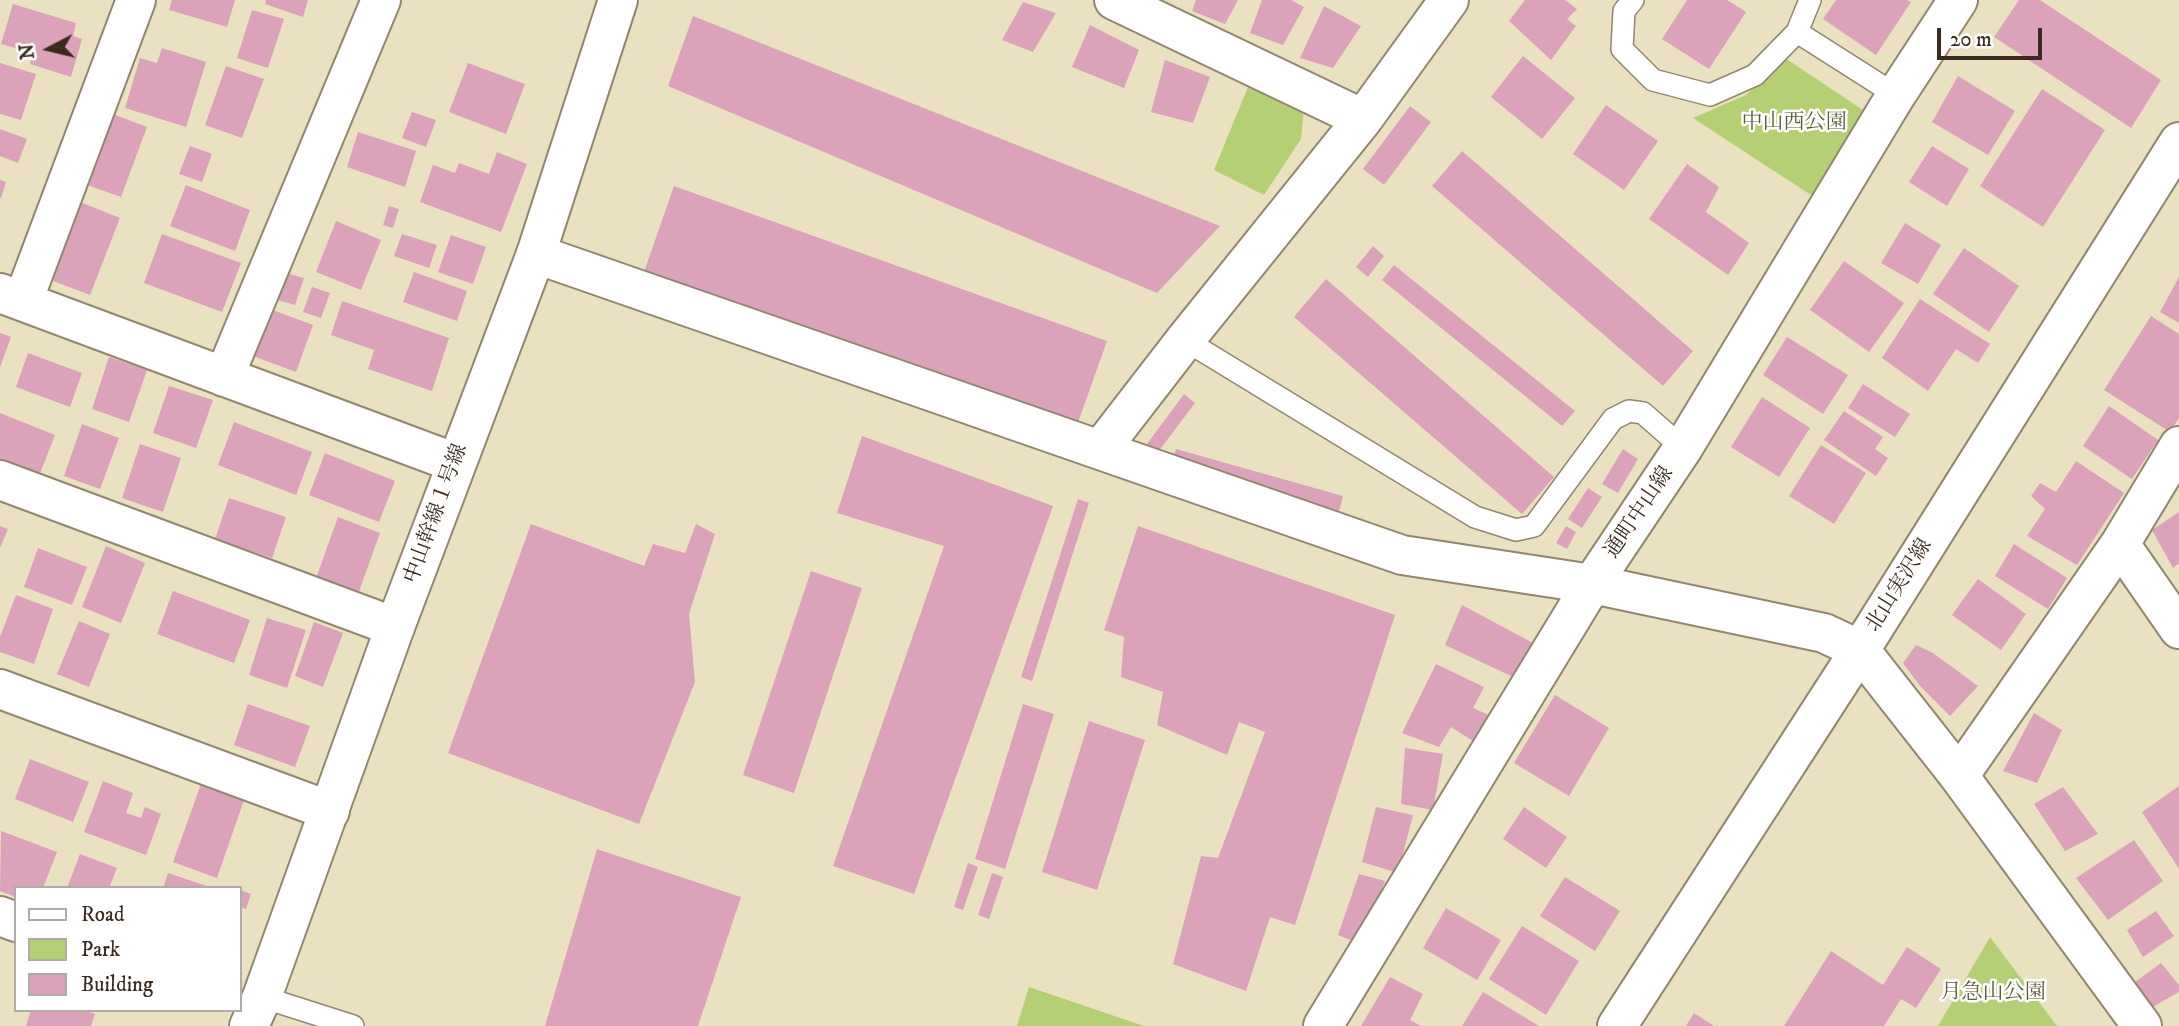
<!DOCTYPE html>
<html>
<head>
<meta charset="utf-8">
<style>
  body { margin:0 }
  #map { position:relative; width:2179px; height:1026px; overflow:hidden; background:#eae1c0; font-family:"IM FELL DW Pica",serif }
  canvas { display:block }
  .legend { position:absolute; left:14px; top:886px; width:228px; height:126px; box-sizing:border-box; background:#fff; border:2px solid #b1aaa5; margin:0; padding:9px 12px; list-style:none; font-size:21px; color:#3b2a1e }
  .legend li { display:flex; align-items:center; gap:14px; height:35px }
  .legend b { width:35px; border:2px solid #b1aaa5 }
  .north { position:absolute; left:14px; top:14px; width:70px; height:70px; -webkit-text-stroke:5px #fff; paint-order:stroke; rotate:263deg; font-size:19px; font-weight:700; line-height:28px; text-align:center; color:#3b2a1e }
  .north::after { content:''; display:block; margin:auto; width:24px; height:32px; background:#3b2a1e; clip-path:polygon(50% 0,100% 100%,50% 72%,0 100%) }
  .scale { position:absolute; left:1937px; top:28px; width:105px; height:32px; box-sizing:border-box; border:4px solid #3b2a1e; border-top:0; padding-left:9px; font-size:21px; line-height:24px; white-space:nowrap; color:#3b2a1e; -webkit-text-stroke:5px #fff; paint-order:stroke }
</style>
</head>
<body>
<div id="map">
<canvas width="2179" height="1026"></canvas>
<ul class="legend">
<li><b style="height:9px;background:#fff"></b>Road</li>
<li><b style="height:19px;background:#b5cf74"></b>Park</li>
<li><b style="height:19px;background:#dba3ba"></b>Building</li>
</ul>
<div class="north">N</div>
<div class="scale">20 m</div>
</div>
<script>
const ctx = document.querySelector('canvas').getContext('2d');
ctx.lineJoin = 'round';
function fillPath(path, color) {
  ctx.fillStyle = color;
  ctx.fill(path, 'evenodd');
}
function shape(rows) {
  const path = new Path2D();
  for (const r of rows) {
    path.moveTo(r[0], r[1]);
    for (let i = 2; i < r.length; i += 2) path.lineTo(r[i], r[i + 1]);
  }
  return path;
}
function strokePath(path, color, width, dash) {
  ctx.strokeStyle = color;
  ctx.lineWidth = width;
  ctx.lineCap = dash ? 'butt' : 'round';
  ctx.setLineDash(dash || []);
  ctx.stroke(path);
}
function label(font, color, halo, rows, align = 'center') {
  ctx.font = font + ' "IM FELL DW Pica","Noto Serif JP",serif';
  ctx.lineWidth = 5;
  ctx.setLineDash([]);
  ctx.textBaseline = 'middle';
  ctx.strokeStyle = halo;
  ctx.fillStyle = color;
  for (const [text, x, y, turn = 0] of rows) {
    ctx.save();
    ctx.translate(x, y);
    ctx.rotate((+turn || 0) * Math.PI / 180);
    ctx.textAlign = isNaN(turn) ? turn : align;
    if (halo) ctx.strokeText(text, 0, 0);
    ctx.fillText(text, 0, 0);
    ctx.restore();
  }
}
fillPath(shape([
  [1785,58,1869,114,1814,197,1693,118,1746,95],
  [1250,82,1304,108,1301,139,1264,195,1214,170],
  [1990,937,2057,1026,1938,1026],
  [1029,987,1144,1026,1017,1026]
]), '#b5cf74');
fillPath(shape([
  [172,0,235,0,227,27,169,10],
  [266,0,308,0,303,17,265,4],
  [1196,0,1238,0,1225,24,1192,11],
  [1262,0,1291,0,1304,7,1283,45,1250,33],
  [1525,0,1565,0,1577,9,1567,19,1576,26,1551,60,1509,21],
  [1687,0,1727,0,1746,12,1709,69,1662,39],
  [1836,0,1907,0,1911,2,1876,55,1823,19],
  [2019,0,2040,0,2161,80,2131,128,1994,37],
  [1023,2,1056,13,1033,52,1002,40],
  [13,4,76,23,73,36,82,39,71,77,30,64,33,53,1,44],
  [1324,6,1361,26,1333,68,1300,58],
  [252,10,284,19,268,68,237,58],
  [693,16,1220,226,1157,293,668,86],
  [1090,25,1139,50,1124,88,1072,67],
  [162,48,206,62,186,127,125,108,140,58,157,63],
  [1523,56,1575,98,1542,139,1491,97],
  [1165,60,1210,77,1193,123,1151,112],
  [0,63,36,74,21,120,0,114],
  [468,63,525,84,506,134,449,112],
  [226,66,264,79,242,138,205,125],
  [1958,76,2015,111,1988,155,1932,122],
  [2042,89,2105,130,2043,227,1980,186],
  [1606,105,1658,141,1624,190,1573,154],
  [1410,106,1431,122,1384,185,1363,169],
  [412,112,436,120,426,147,402,138],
  [113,114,147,127,121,197,87,185],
  [0,129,27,139,18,163,0,156],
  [358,132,416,151,405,187,347,167],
  [190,146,212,154,202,182,179,174],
  [1932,146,1969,169,1947,206,1909,182],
  [1462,151,1693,351,1663,386,1432,186],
  [497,152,527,164,501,232,420,202,433,165,455,173,459,163,489,174],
  [1687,164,1719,187,1706,212,1749,243,1728,275,1649,219],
  [0,180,6,182,1,198,0,198],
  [186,185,250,210,235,251,170,226],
  [674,186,1107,341,1076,428,644,272],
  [80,202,120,218,90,295,48,279],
  [389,206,399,209,393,228,383,225],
  [336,221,381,240,361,290,316,272],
  [1905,223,1941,245,1918,284,1881,263],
  [162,234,241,263,222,312,144,283],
  [402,234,437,245,429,268,394,256],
  [451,235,486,247,473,284,438,272],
  [1373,246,1384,256,1368,277,1356,267],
  [1964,248,2019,286,1989,332,1933,294],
  [1844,261,1904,303,1869,352,1810,310],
  [1394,265,1575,411,1562,426,1382,280],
  [282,272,304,278,295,305,274,299],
  [414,272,467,291,457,321,403,302],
  [2179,277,2179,323,2160,312],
  [1326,279,1554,477,1522,514,1294,317],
  [312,287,330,293,321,318,303,312],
  [1920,299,1990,344,1978,363,1956,349,1928,391,1882,358],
  [342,301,449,338,432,391,368,369,374,350,331,335],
  [270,309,313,325,296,372,253,356],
  [2151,316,2179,334,2179,418,2170,432,2104,390],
  [0,333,11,337,0,367],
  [1787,337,1848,375,1823,414,1763,375],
  [28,353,82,373,70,407,16,387],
  [109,357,147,370,129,422,92,409],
  [1863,384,1910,414,1895,437,1848,408],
  [169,386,213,400,196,448,153,433],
  [1184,394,1195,403,1158,452,1147,444],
  [1762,397,1810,428,1779,477,1731,447],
  [2109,406,2158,440,2132,479,2083,446],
  [1844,411,1883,437,1875,449,1888,458,1876,476,1824,440],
  [0,413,55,435,39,476,0,460],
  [234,422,312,452,296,495,218,465],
  [82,424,119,438,100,489,64,476],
  [862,436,1053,506,914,894,833,866,944,546,837,513],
  [140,444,181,458,163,512,122,498],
  [1821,445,1866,473,1834,524,1789,496],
  [1176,449,1343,496,1339,511,1171,464],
  [1623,449,1638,459,1618,493,1602,484],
  [325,453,395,481,379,522,309,495],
  [2076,461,2124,493,2077,565,2027,536,2045,509,2031,496,2040,483,2056,492],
  [1588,488,1602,497,1582,528,1568,519],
  [229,498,286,517,272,558,215,539],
  [1078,499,1089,503,1032,681,1021,677],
  [2179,512,2179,563,2173,568,2152,530],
  [338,517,380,533,357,597,315,581],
  [531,524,644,566,653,544,685,553,696,524,715,534,689,614,695,682,639,824,448,753],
  [0,526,8,529,0,548],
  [1138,526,1395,615,1295,925,1270,917,1246,991,1173,964,1201,856,1218,858,1265,732,1239,722,1227,755,1157,725,1163,692,1121,677,1124,637,1104,630],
  [1566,526,1576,532,1567,549,1556,543],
  [2014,544,2067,578,2048,609,1995,576],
  [106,546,145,563,121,623,82,607],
  [38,548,87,567,72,605,24,587],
  [811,571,862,588,794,793,743,775],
  [1978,579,2026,614,2001,650,1952,615],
  [173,591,250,620,234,663,157,634],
  [16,595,53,609,34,664,0,652,0,637],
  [1462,605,1533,643,1513,677,1445,645],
  [267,618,306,630,287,688,249,675],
  [79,621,110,634,89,687,57,674],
  [314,622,343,633,323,687,295,676],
  [1916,645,1933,653,1978,686,1950,716,1920,686,1903,663],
  [1436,664,1484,687,1473,708,1491,716,1476,743,1451,727,1439,747,1402,733],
  [1555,695,1609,728,1569,796,1514,763],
  [248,704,310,726,295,767,234,745],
  [1023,704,1054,714,1005,869,975,859],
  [2034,713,2062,730,2037,783,2003,771],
  [1089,721,1145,740,1097,890,1042,872],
  [1405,748,1443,754,1433,810,1401,804],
  [30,759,89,782,73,822,15,799],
  [103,781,133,793,126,813,141,818,145,807,161,814,146,855,84,832],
  [201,784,244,800,217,878,173,862],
  [2179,786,2179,869,2142,812],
  [2063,787,2098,834,2065,851,2034,804],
  [1376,807,1413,815,1398,873,1362,862],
  [1524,807,1567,837,1546,868,1503,839],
  [1,831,57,852,43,888,16,888,16,897,0,891],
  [2134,840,2163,881,2108,920,2076,878],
  [597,849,741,897,698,1026,545,1026],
  [80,854,117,868,109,888,67,888],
  [968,863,978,867,963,910,954,907],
  [168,873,210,887,210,888,163,888],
  [992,873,1003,877,989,919,978,915],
  [1359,874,1385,881,1360,944,1338,935],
  [1565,877,1620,911,1595,951,1540,916],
  [240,890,251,894,246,909,240,907],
  [1446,908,1501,940,1477,980,1423,948],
  [2156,911,2174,936,2143,957,2127,930],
  [1522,926,1579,961,1546,1015,1489,979],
  [1907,947,1941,969,1916,1008,1901,999,1884,1026,1784,1026,1831,951,1883,985],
  [2161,963,2179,985,2179,992,2151,1008,2135,982],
  [1390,977,1423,994,1410,1020,1421,1026,1361,1026],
  [1483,992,1539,1026,1462,1026],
  [31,1010,83,1010,95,1014,91,1026,26,1026],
  [1694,1013,1714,1026,1686,1026]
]), '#dba3ba');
const lane = shape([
  [1633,0,1624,11,1622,49,1653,80,1710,95,1755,75,1797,32,1810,0],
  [1797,32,1896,95],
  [1185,340,1475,517,1516,530,1534,526,1613,419,1629,411,1643,413,1683,448],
  [262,997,353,1026]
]);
const street = shape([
  [1114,0,1363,119],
  [536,254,1402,555,1592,584,1824,633,1860,650],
  [0,293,456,463],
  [23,301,136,0],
  [224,377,381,0],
  [1100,450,1185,340,1363,119,1449,0],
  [0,480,395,627],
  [2120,544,2179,629],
  [0,689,330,811],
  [1959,776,2120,544,2179,446],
  [0,916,16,922],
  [1323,1026,1592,584,1683,448,1896,95,1958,0]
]);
const secondary = shape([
  [1860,650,1959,776,2142,1026],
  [249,1026,262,997,395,627,536,254,618,0],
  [1617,1026,1860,650,2179,142]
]);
strokePath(lane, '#92866f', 24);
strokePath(street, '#92866f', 42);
strokePath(secondary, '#92866f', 42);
strokePath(lane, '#fff', 21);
strokePath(street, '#fff', 38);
strokePath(secondary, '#fff', 38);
label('21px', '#605c38', '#fff', [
  ["中山西公園",1794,124],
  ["月急山公園",1993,994]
]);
label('21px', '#3b2a1e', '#fff', [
  ["通町中山線",1640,513,-56],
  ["中山幹線１号線",437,514,-70],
  ["北山実沢線",1900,586,-58]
]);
</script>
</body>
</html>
